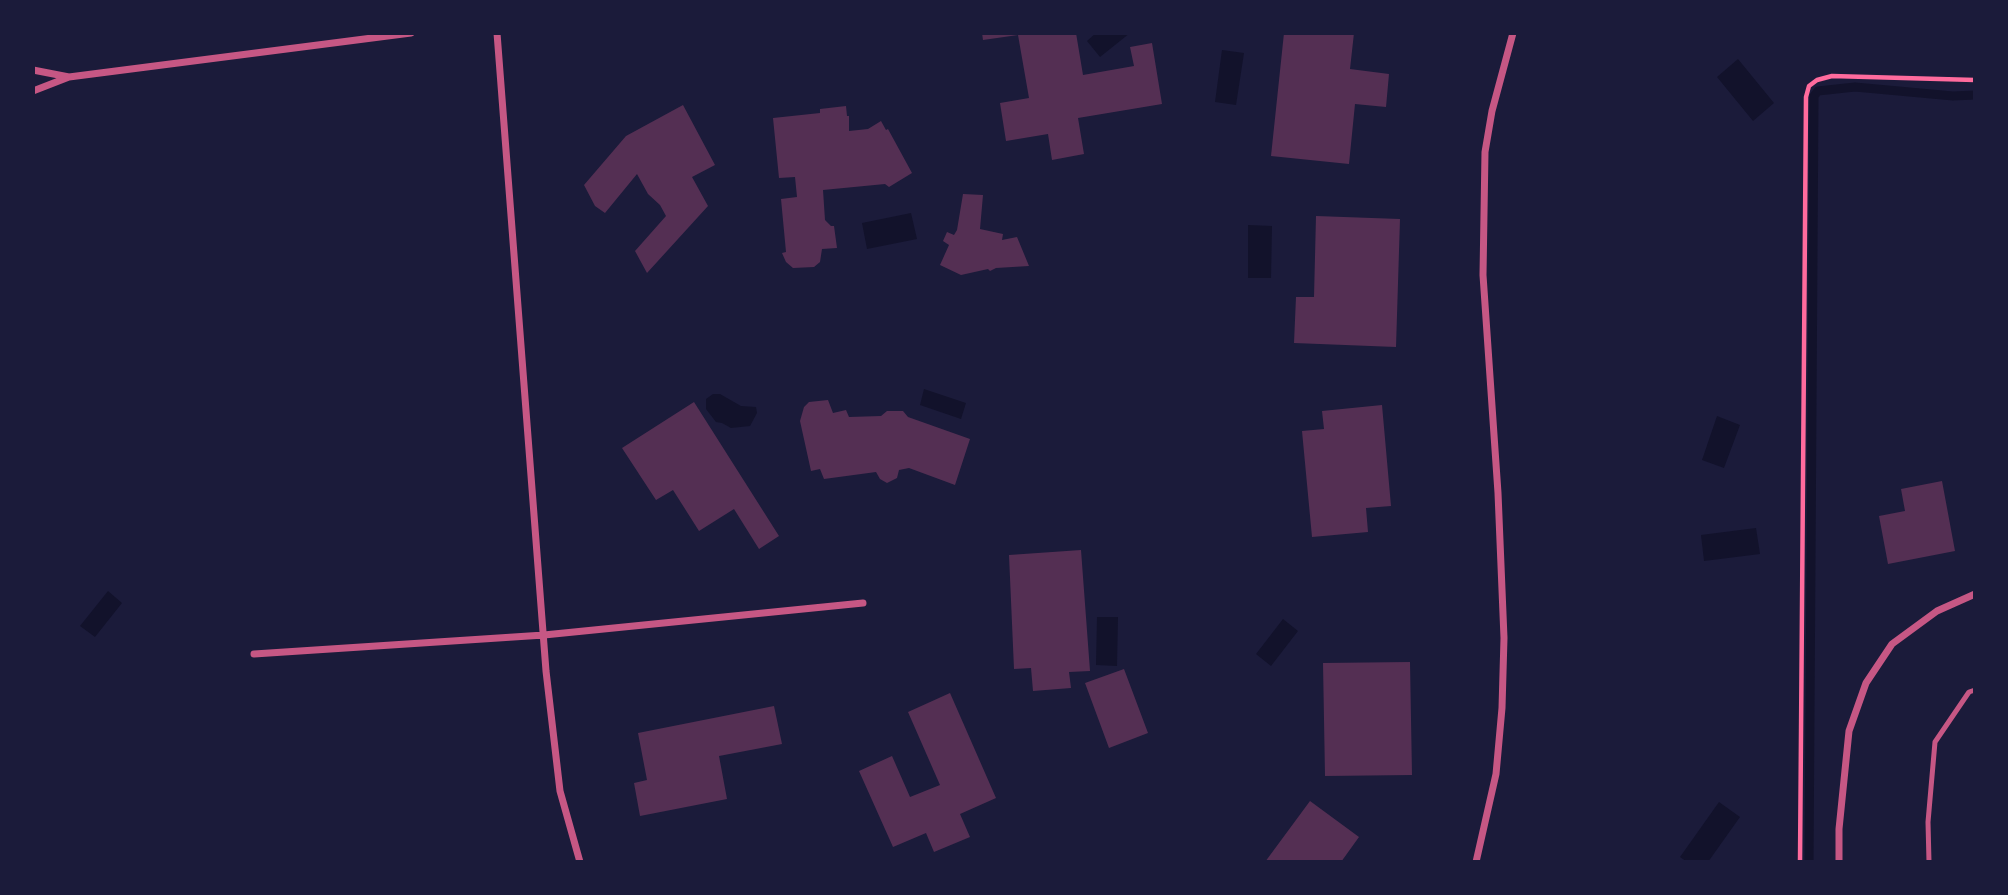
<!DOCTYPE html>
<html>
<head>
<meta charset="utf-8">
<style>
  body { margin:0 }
  #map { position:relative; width:2008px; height:895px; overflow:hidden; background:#1b1b3a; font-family:"Noto Sans",sans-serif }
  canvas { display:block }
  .frame { position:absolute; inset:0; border:35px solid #1b1b3a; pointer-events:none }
</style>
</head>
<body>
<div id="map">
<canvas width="2008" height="895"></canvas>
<div class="frame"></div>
</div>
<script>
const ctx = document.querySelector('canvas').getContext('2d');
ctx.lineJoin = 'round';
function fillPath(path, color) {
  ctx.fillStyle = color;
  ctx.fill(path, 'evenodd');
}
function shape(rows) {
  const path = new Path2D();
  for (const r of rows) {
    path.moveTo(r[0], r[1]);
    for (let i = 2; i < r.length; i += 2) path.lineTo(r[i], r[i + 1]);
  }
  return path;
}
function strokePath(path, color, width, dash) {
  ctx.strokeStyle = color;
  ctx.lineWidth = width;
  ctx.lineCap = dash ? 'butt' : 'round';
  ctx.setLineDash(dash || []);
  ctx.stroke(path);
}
fillPath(shape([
  [1096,33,1130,33,1100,57,1087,41],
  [1222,50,1244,53,1236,105,1215,102],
  [1738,59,1774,103,1753,121,1717,77],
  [911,213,917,239,867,249,862,223],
  [1248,225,1272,226,1271,278,1248,278],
  [924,389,966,403,961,419,920,405],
  [713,394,720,394,741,406,756,407,757,413,750,426,731,428,722,423,716,422,706,409,706,399],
  [1717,416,1740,425,1724,468,1702,460],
  [1756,528,1760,554,1704,561,1701,535],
  [108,591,122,603,95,637,80,626],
  [1097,617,1118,617,1117,666,1096,665],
  [1283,619,1298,631,1271,666,1256,654],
  [1719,802,1740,817,1708,862,1687,862,1680,857]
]), '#12122b');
strokePath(shape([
  [1809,862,1814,96,1818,91,1855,87,1953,96,1975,95]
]), '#12122b', 9);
fillPath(shape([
  [982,33,1076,33,1083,75,1134,66,1130,47,1152,43,1162,104,1078,118,1084,154,1052,160,1048,134,1006,141,1000,103,1029,98,1018,35,983,40],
  [1284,33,1354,33,1350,69,1389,74,1386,107,1355,104,1349,164,1271,156],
  [683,105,715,165,692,177,708,206,647,273,635,251,666,216,660,205,648,194,637,174,605,213,595,206,584,185,626,136],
  [846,106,847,116,849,116,849,131,868,129,881,121,886,130,888,129,912,173,889,187,885,184,823,190,825,220,831,226,834,226,837,248,822,249,820,262,814,267,793,268,786,262,782,253,786,252,781,199,797,197,795,177,779,178,773,118,820,113,820,109],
  [963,194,983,195,980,229,1003,234,1002,240,1017,237,1029,266,996,268,990,271,988,269,961,275,940,265,949,245,943,241,947,232,954,235,957,230],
  [1316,216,1400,219,1396,347,1294,343,1296,297,1314,297],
  [828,400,833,413,846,410,849,417,881,416,887,411,903,411,908,417,970,439,955,485,909,468,899,470,897,478,887,483,880,479,876,472,824,479,820,469,811,471,800,421,804,407,809,402],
  [694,402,779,536,759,549,734,509,699,531,673,490,656,500,622,448],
  [1382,405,1391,506,1366,508,1368,532,1312,537,1302,431,1324,429,1322,411],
  [1942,481,1955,551,1888,564,1879,516,1905,511,1901,489],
  [1081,550,1090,671,1069,672,1071,688,1033,691,1031,668,1014,669,1009,555],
  [1410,662,1412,775,1325,776,1323,663],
  [1124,669,1148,733,1109,748,1085,683],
  [950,693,996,798,960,814,970,837,934,852,926,833,893,847,859,771,892,756,910,797,940,785,908,712],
  [774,706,782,744,719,756,727,799,640,816,634,783,647,780,638,733],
  [1310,801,1359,837,1341,862,1265,862]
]), '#542f53');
strokePath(shape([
  [1800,862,1806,97,1809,86,1817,80,1832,76,1975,80]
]), '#ff6b9d', 4.5);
strokePath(shape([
  [1929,862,1928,822,1935,742,1969,692,1975,690]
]), '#c65784', 5);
strokePath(shape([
  [497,33,546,671,560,791,580,862],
  [33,70,69,77,33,91],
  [69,77,411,33],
  [254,654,544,635,863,603],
  [1476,862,1496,774,1502,708,1504,638,1498,493,1483,275,1485,152,1492,111,1513,33],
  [1839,862,1839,829,1849,731,1866,683,1892,644,1937,611,1975,594]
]), '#c65784', 7);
</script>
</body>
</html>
